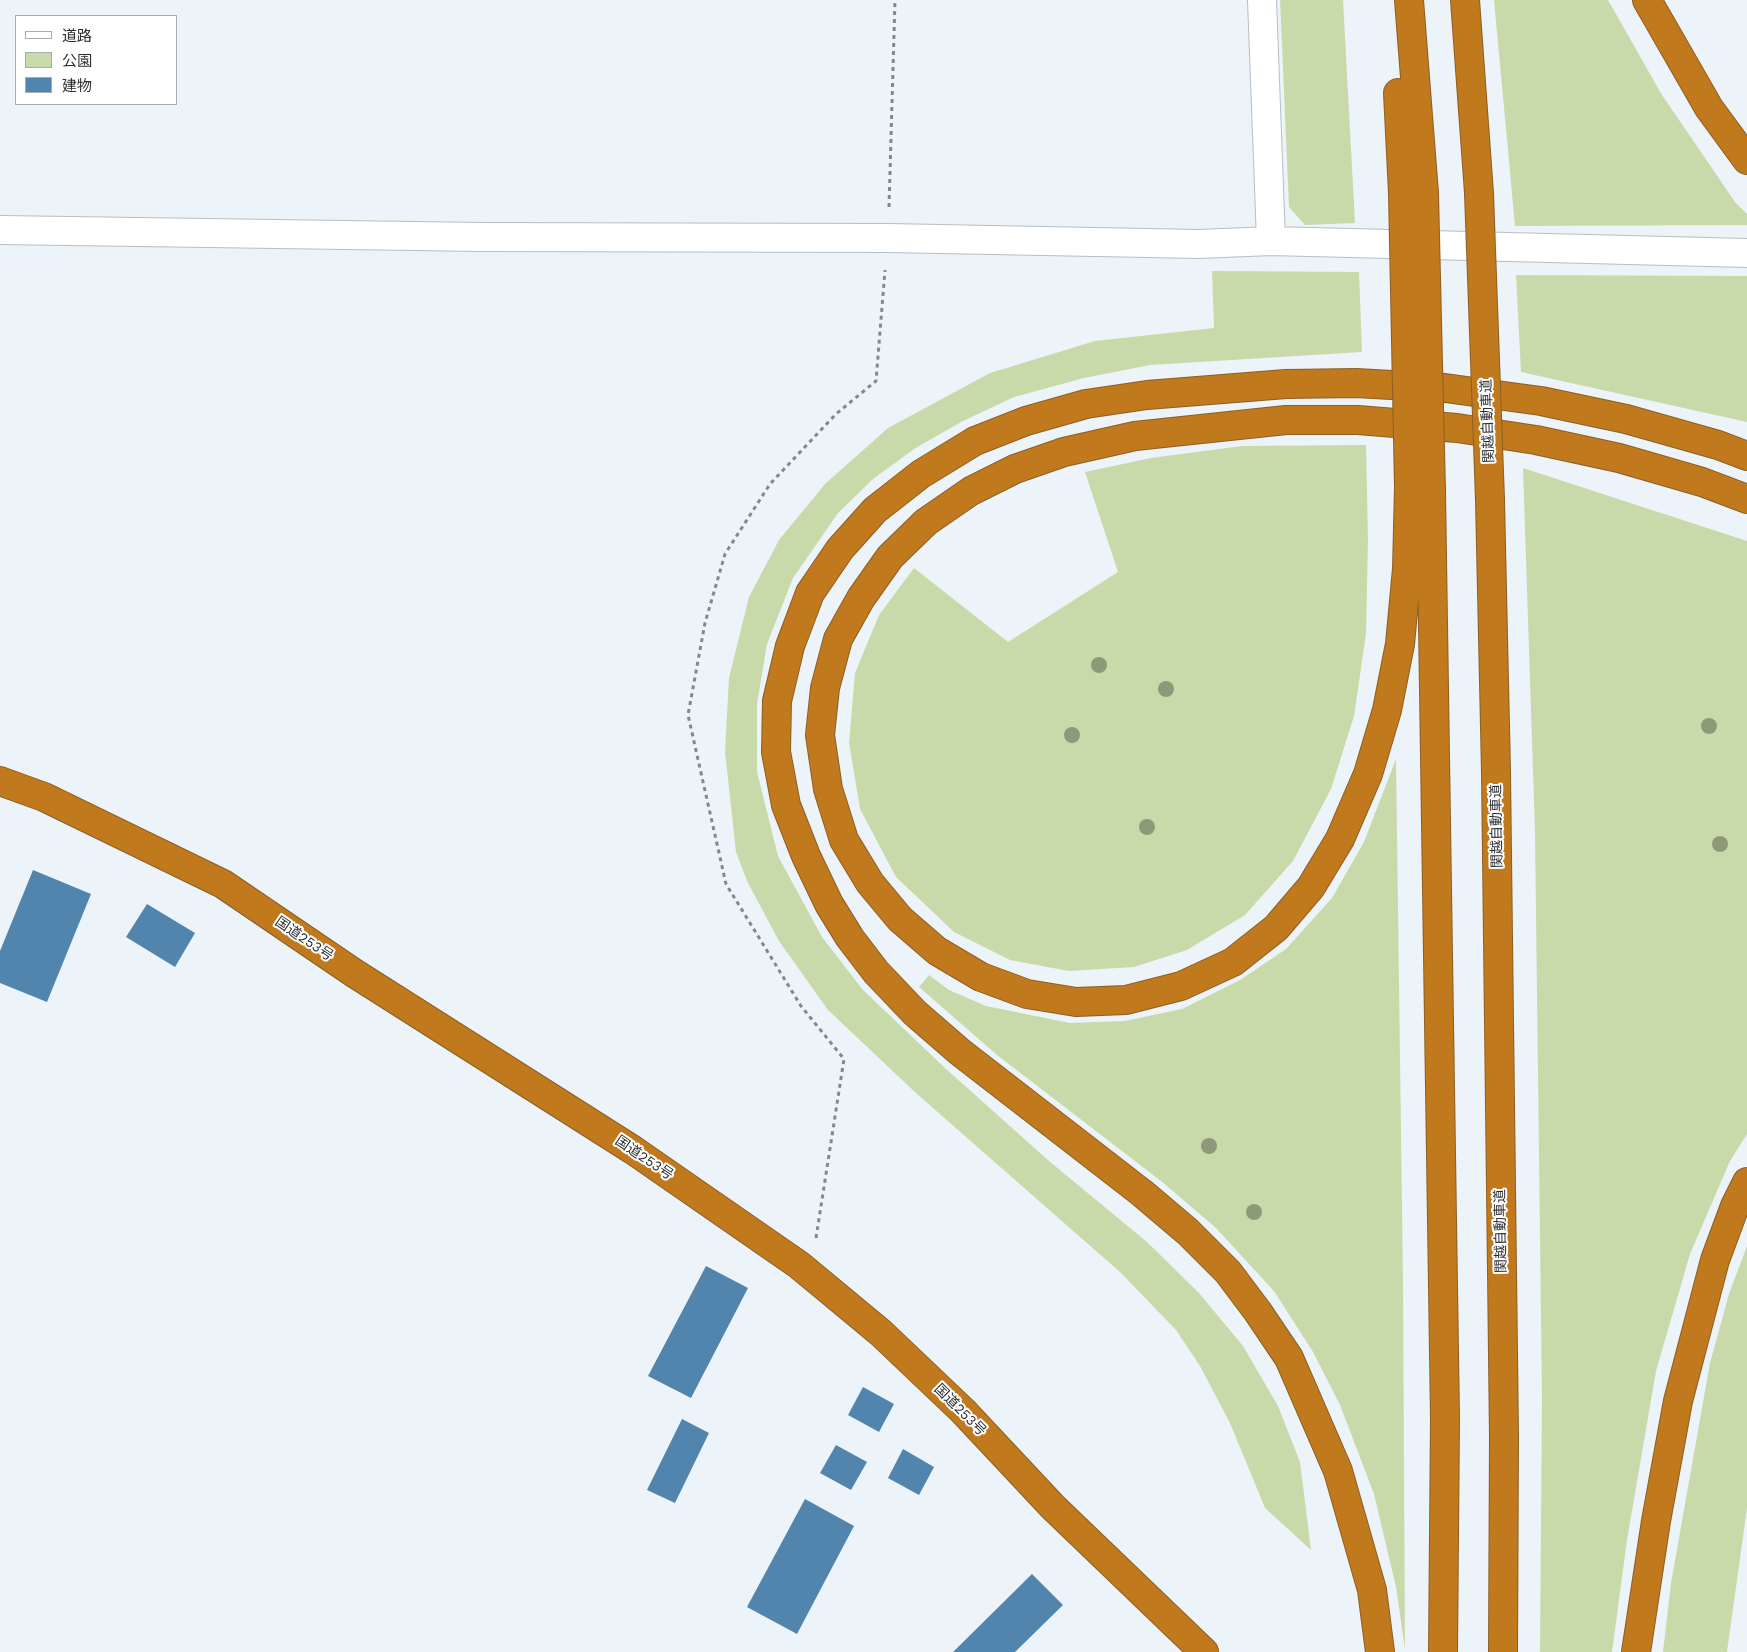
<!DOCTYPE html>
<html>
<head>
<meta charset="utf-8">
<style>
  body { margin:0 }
  #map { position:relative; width:1747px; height:1652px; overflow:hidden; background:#ecf3f9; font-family:"Work Sans","Noto Sans JP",sans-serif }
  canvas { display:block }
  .legend { position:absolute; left:15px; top:15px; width:162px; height:90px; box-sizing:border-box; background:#fff; border:1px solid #abacad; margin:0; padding:6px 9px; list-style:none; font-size:15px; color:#2c2f31 }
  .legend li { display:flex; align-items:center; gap:10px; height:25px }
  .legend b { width:25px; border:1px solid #abacad }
</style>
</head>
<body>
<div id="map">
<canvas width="1747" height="1652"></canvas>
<ul class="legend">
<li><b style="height:6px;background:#fff"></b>道路</li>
<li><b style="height:14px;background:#c9daaa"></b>公園</li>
<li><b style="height:14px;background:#5285ae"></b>建物</li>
</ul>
</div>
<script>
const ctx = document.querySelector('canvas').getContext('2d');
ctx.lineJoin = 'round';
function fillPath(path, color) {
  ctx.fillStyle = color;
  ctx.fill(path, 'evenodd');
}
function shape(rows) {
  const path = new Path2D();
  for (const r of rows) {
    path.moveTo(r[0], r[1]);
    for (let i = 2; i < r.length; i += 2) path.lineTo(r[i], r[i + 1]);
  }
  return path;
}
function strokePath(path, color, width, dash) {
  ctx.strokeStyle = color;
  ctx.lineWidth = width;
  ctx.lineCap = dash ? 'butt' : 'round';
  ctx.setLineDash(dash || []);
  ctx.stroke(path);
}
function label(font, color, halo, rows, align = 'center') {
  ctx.font = font + ' "Work Sans","Noto Sans JP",sans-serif';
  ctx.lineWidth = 4;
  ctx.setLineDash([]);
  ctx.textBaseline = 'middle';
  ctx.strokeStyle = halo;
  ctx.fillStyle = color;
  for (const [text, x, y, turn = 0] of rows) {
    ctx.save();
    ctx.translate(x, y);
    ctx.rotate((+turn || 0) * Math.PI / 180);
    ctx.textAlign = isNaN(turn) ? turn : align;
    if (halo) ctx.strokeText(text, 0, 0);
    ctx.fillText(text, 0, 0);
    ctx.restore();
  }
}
fillPath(shape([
  [1280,0,1343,0,1355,223,1305,225,1289,207],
  [1494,0,1608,0,1662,95,1735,202,1747,214,1747,225,1515,226],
  [1212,271,1359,272,1362,352,1150,365,1084,378,1014,397,961,422,914,449,873,479,838,513,793,578,767,644,757,704,757,772,778,856,822,937,863,990,945,1068,1049,1161,1147,1242,1199,1293,1243,1346,1278,1406,1300,1462,1311,1550,1265,1508,1230,1423,1200,1366,1176,1330,1120,1272,917,1094,828,1010,779,941,748,883,736,852,725,752,729,678,749,597,779,540,825,484,888,428,990,373,1095,341,1214,328],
  [1516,275,1747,276,1747,422,1521,372],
  [1366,445,1368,539,1366,634,1354,716,1331,789,1293,861,1245,915,1187,950,1134,967,1069,971,1010,960,954,932,896,877,860,809,849,743,855,673,879,615,914,568,1008,642,1118,572,1085,472,1151,458,1242,446],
  [1523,468,1747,541,1747,1134,1730,1161,1690,1254,1656,1371,1627,1540,1612,1652,1540,1652,1542,1398,1535,832],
  [1396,759,1403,1282,1405,1649,1396,1587,1374,1494,1340,1405,1313,1352,1274,1291,1215,1227,1161,1181,997,1055,919,987,929,975,949,990,986,1006,1070,1023,1125,1021,1182,1009,1240,980,1286,949,1332,898,1364,842],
  [1747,1246,1747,1508,1727,1652,1663,1652,1671,1583,1710,1363,1729,1294]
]), '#c9daaa');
fillPath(shape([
  [33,870,91,894,47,1002,0,983,0,951],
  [147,904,195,933,175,967,126,937],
  [706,1266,748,1288,691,1398,648,1376],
  [863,1387,894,1404,879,1432,848,1415],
  [682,1419,709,1433,675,1503,647,1490],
  [836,1445,867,1462,851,1490,820,1473],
  [903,1449,934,1467,919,1495,888,1478],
  [805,1499,854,1526,797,1634,747,1607],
  [1032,1574,1063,1605,1015,1652,953,1652]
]), '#5285ae');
const minor = shape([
  [1262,0,1271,241],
  [0,230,483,237,888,238,1199,244,1271,241,1747,253]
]);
const highway = shape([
  [1409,0,1424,193],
  [1465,0,1479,193],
  [1647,0,1709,108,1747,160],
  [1398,93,1403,193],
  [1409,487,1407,569,1400,644,1387,710,1368,774,1340,839,1311,887,1276,928,1233,962,1181,986,1126,1000,1076,1002,1027,994,981,977,937,951,900,919,870,883,844,840,828,789,820,735,825,688,838,639,861,598,890,557,926,522,971,491,1015,469,1064,452,1135,436,1286,420,1358,420,1457,428,1536,440,1619,458,1702,482,1747,499],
  [1431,491,1445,1418,1443,1652],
  [1490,500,1496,772,1504,1437,1503,1652],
  [0,781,44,797,223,884,354,973,633,1150,799,1265,881,1333,963,1411,1053,1507,1204,1652],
  [1380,1652,1372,1590,1338,1471,1289,1358,1258,1312,1228,1272,1188,1232,1142,1193,960,1052,915,1013,876,972,850,938,829,904,806,856,786,805,776,752,777,701,790,646,810,593,840,549,875,510,921,474,975,441,1026,421,1086,404,1147,395,1286,384,1356,383,1445,388,1541,401,1626,419,1718,445,1747,456],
  [1636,1652,1656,1521,1678,1401,1715,1260,1735,1206,1747,1182]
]);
strokePath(minor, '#b7bec4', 30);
strokePath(highway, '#8d5f24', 30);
strokePath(shape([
  [889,207,895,0],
  [816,1238,844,1059,801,1006,726,884,688,715,705,623,725,554,770,484,836,414,876,381,885,270]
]), '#83888b', 3, [4, 4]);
strokePath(minor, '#fff', 28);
strokePath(highway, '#c1791d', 28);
const highwayBridge = shape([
  [1403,193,1409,487],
  [1424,193,1431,491],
  [1479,193,1490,500]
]);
strokePath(highwayBridge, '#8d5f24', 30, []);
strokePath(highwayBridge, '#c1791d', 28);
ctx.fillStyle = '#8d9a79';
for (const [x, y] of [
  [1099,665],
  [1166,689],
  [1709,726],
  [1072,735],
  [1147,827],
  [1720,844],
  [1209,1146],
  [1254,1212]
]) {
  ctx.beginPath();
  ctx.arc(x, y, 8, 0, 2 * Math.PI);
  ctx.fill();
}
label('14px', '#2c2f31', '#fff', [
  ["関越自動車道",1488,421,-92],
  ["関越自動車道",1497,826,-91],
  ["国道253号",304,939,34],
  ["国道253号",644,1158,34],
  ["関越自動車道",1501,1231,-91],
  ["国道253号",960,1410,45]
]);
</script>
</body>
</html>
